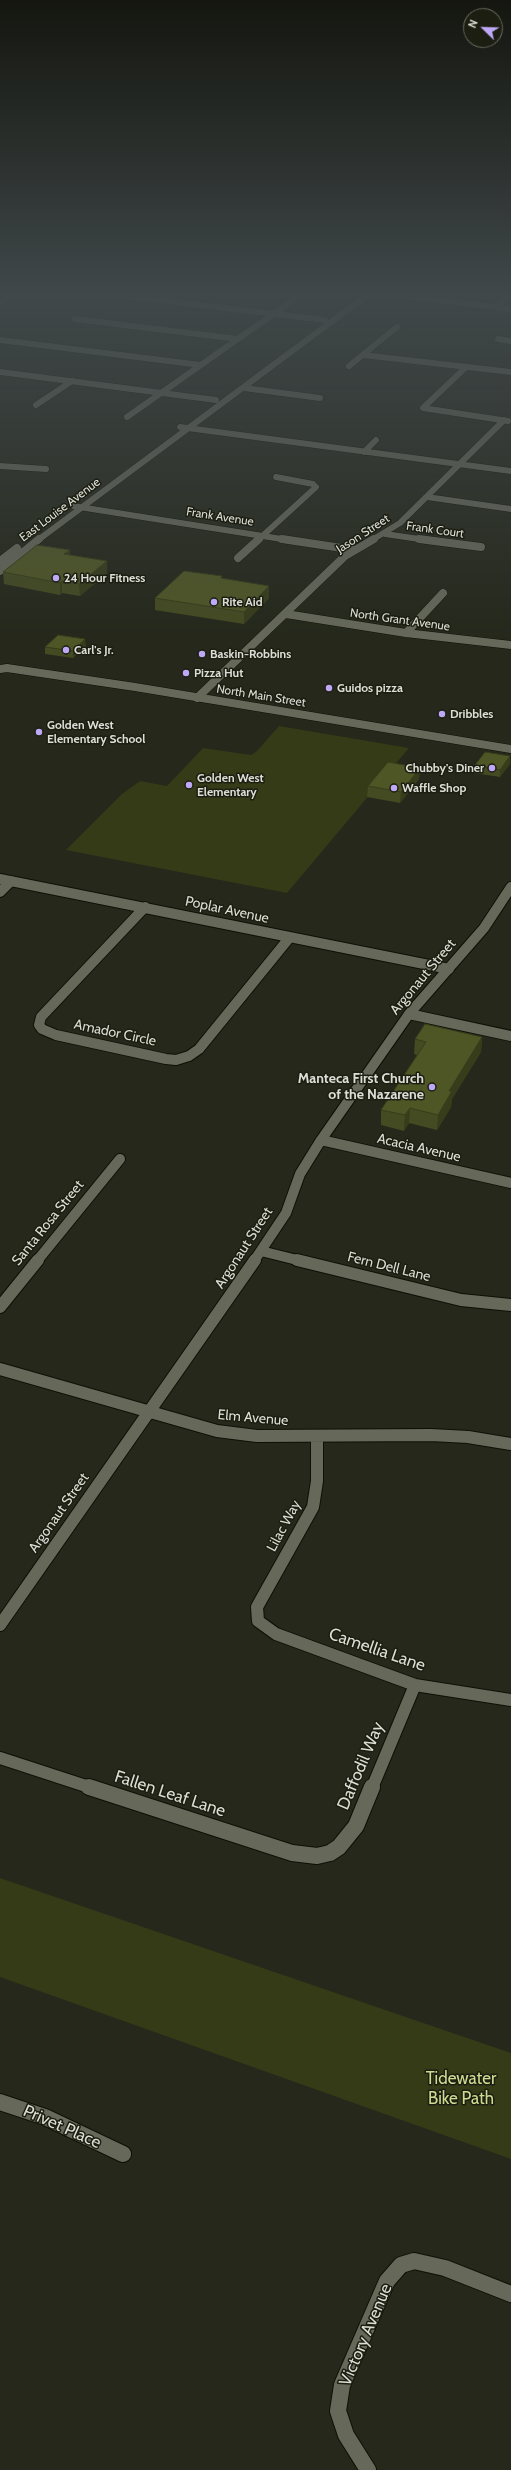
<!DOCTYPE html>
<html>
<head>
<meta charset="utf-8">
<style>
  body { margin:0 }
  #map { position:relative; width:511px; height:2470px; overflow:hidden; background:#25281b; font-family:Cabin,sans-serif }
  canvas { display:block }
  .north { position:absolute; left:463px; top:8px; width:40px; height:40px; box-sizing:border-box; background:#1c1e12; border:1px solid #696a60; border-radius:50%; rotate:293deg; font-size:11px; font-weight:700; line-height:16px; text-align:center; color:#dcddd5 }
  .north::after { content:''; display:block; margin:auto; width:14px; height:18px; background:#bda9f5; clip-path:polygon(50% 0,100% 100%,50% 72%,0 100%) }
</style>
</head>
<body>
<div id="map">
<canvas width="511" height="2470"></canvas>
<div class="north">N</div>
</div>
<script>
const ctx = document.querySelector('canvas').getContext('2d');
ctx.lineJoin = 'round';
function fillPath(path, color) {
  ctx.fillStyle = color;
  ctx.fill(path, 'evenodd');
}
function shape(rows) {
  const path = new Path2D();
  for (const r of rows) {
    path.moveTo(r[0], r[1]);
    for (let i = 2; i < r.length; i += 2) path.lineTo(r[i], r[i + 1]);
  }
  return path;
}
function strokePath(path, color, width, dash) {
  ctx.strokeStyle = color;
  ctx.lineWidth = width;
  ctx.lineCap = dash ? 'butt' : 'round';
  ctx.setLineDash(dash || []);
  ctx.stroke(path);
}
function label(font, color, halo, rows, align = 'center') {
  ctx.font = font + ' Cabin,sans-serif';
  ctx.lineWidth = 3;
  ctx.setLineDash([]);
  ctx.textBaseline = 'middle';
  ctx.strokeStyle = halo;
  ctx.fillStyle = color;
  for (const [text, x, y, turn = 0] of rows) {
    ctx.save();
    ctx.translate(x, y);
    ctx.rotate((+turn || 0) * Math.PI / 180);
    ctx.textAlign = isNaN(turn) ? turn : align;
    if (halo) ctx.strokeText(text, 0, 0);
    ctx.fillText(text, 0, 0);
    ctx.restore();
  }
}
fillPath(shape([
  [279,726,409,748,287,893,66,850,122,794,140,781,167,786,203,748,251,755,256,752],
  [0,1878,511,2053,511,2159,0,1977]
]), '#353a17');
const minorFar4 = shape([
  [125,296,325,320],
  [406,296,511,309],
  [0,303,11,296],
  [75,319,238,339],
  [498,339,511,341],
  [0,340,201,365],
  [363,355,511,372],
  [349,366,397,327],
  [466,367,423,408,508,421],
  [0,372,216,400],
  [244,388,320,398],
  [36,405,72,381],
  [127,417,299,296],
  [180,427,511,471],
  [364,452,376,440],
  [0,466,46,469],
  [427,497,511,509],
  [73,506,288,540],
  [385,534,426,540],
  [258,540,316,487,313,484,276,477],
  [372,540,400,523,504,420]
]);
const minorFar3 = shape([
  [282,539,355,550],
  [419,539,481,547],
  [238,558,259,539],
  [286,614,406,633,511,645],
  [406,633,443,593],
  [197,698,345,556,374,539]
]);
const minorFar2 = shape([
  [0,879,449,969],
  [0,892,11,881],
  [145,907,41,1017,39,1025,42,1029,56,1035,166,1059,176,1060,189,1056,199,1049,290,937],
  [409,1014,511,1036],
  [321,1140,511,1183],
  [261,1251,301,1261],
  [37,1261,120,1159],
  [254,1261,286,1213,300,1174,321,1140,409,1014,484,928,511,887]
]);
const minorFar1 = shape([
  [297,1260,461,1300,511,1305],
  [0,1307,38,1260],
  [0,1369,217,1431,257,1436,431,1435,468,1437,511,1444],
  [317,1436,317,1481,313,1507,257,1607,258,1621,276,1634,415,1685,511,1700],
  [0,1625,255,1260],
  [0,1758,92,1788],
  [372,1788,415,1685]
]);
const minor = shape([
  [89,1787,292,1853,317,1856,330,1853,339,1847,356,1826,372,1787],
  [0,2102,45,2117,123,2154],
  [368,2470,346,2435,338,2411,342,2385,387,2281,401,2265,414,2261,445,2268,511,2294]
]);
const tertiaryFar1 = shape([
  [500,304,508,296],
  [38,540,366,296]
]);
const tertiary = shape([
  [0,561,17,548],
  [0,571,39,539]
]);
const secondary = shape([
  [0,669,7,668,135,687,511,749]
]);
strokePath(minorFar4, '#0e1006', 7);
strokePath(minorFar3, '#0e1006', 9);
strokePath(minorFar2, '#0e1006', 12);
strokePath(minorFar1, '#0e1006', 14);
strokePath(minor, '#0e1006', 18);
strokePath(tertiaryFar1, '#0e1006', 7);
strokePath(tertiary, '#0e1006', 9);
strokePath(secondary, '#0e1006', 9);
strokePath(minorFar4, '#66685a', 6);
strokePath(minorFar3, '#66685a', 8);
strokePath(minorFar2, '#66685a', 10);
strokePath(minorFar1, '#66685a', 12);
strokePath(minor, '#66685a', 16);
strokePath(tertiaryFar1, '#66685a', 6);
strokePath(tertiary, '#66685a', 8);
strokePath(secondary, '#66685a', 8);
fillPath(shape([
  [70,550,70,555,107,573,80,596,62,593,60,595,4,584,3,572],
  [222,579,269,586,269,598,244,624,155,610,155,598],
  [86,646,73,658,45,654,45,647],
  [510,764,500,777,474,773,475,765],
  [420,768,419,779,400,803,367,797,368,786],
  [482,1037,481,1052,452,1099,451,1107,437,1130,409,1123,404,1131,381,1125,381,1110,417,1055,414,1054,415,1039]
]), '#444a21');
fillPath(shape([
  [70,550,70,562,64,554],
  [107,561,107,573,80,596,79,584],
  [62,581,62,593,60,595,60,583],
  [269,586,269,598,244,624,244,612],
  [85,639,86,646,73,658,73,651],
  [510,756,510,764,500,777,500,770],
  [420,768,419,779,400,803,401,792],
  [482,1037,481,1052,452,1099,451,1107,437,1130,438,1115,449,1091],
  [410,1108,409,1123,404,1131,405,1115]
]), '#373c1b');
const building = shape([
  [37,545,70,550,64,554,107,561,79,584,62,581,60,583,3,572,37,545],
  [184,571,222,576,221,578,269,586,244,612,155,598,184,571],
  [58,635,85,639,73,651,45,647,58,635],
  [485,752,510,756,500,770,475,765,485,752],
  [388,762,420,768,401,792,368,786,388,762],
  [425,1024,482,1037,449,1091,452,1091,438,1115,410,1108,405,1115,381,1110,426,1042,415,1039,425,1024]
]);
fillPath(building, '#4f5626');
strokePath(building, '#373c1b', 1);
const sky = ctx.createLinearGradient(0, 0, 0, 642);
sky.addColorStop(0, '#14160f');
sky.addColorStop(0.46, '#40484a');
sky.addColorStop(1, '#40484a00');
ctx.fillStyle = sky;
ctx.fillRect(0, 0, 511, 642);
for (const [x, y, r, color] of [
  [56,578,4,"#bda9f5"],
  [214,602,4,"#bda9f5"],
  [66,650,4,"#bda9f5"],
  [202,654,4,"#bda9f5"],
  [186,673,4,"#bda9f5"],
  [329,688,4,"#bda9f5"],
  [442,714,4,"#bda9f5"],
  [39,732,4,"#bda9f5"],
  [492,768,4,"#bda9f5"],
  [189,785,4,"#bda9f5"],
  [394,788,4,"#bda9f5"],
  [432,1087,4,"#bda9f5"]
]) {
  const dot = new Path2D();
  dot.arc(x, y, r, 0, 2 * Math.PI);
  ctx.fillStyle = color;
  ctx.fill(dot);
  strokePath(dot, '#1c1e12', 1.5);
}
label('12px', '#dcddd5', '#1c1e12', [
  ["East Louise Avenue",60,510,-37],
  ["Frank Avenue",220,517,9],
  ["Frank Court",435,530,8],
  ["Jason Street",363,534,-33],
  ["North Grant Avenue",400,620,8],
  ["North Main Street",261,696,9]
]);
label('bold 12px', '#dcddd5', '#1c1e12', [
  ["24 Hour Fitness",64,578],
  ["Rite Aid",222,602],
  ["Carl's Jr.",74,650],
  ["Baskin-Robbins",210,654],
  ["Pizza Hut",194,673],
  ["Guidos pizza",337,688],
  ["Dribbles",450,714],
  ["Golden West",47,725],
  ["Elementary School",47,739],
  ["Chubby's Diner",484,768,"right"],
  ["Golden West",197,778],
  ["Elementary",197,792],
  ["Waffle Shop",402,788]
], 'left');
label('14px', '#dcddd5', '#1c1e12', [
  ["Poplar Avenue",227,910,12],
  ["Argonaut Street",423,977,-50],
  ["Amador Circle",115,1033,12],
  ["Acacia Avenue",419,1148,13],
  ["Santa Rosa Street",48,1223,-51],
  ["Argonaut Street",244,1248,-57],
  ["Fern Dell Lane",389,1267,14],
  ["Elm Avenue",253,1418,5],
  ["Argonaut Street",59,1513,-55],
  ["Lilac Way",284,1526,-62]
]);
label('bold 14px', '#dcddd5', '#1c1e12', [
  ["Manteca First Church",424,1079],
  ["of the Nazarene",424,1095]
], 'right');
label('17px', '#dcddd5', '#1c1e12', [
  ["Camellia Lane",377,1650,19],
  ["Daffodil Way",361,1766,-67],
  ["Fallen Leaf Lane",170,1794,18],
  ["Privet Place",62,2127,24],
  ["Victory Avenue",366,2335,-67]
]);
label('17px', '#cfdc90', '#1c1e12', [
  ["Tidewater",461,2079],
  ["Bike Path",461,2099]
]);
</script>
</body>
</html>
